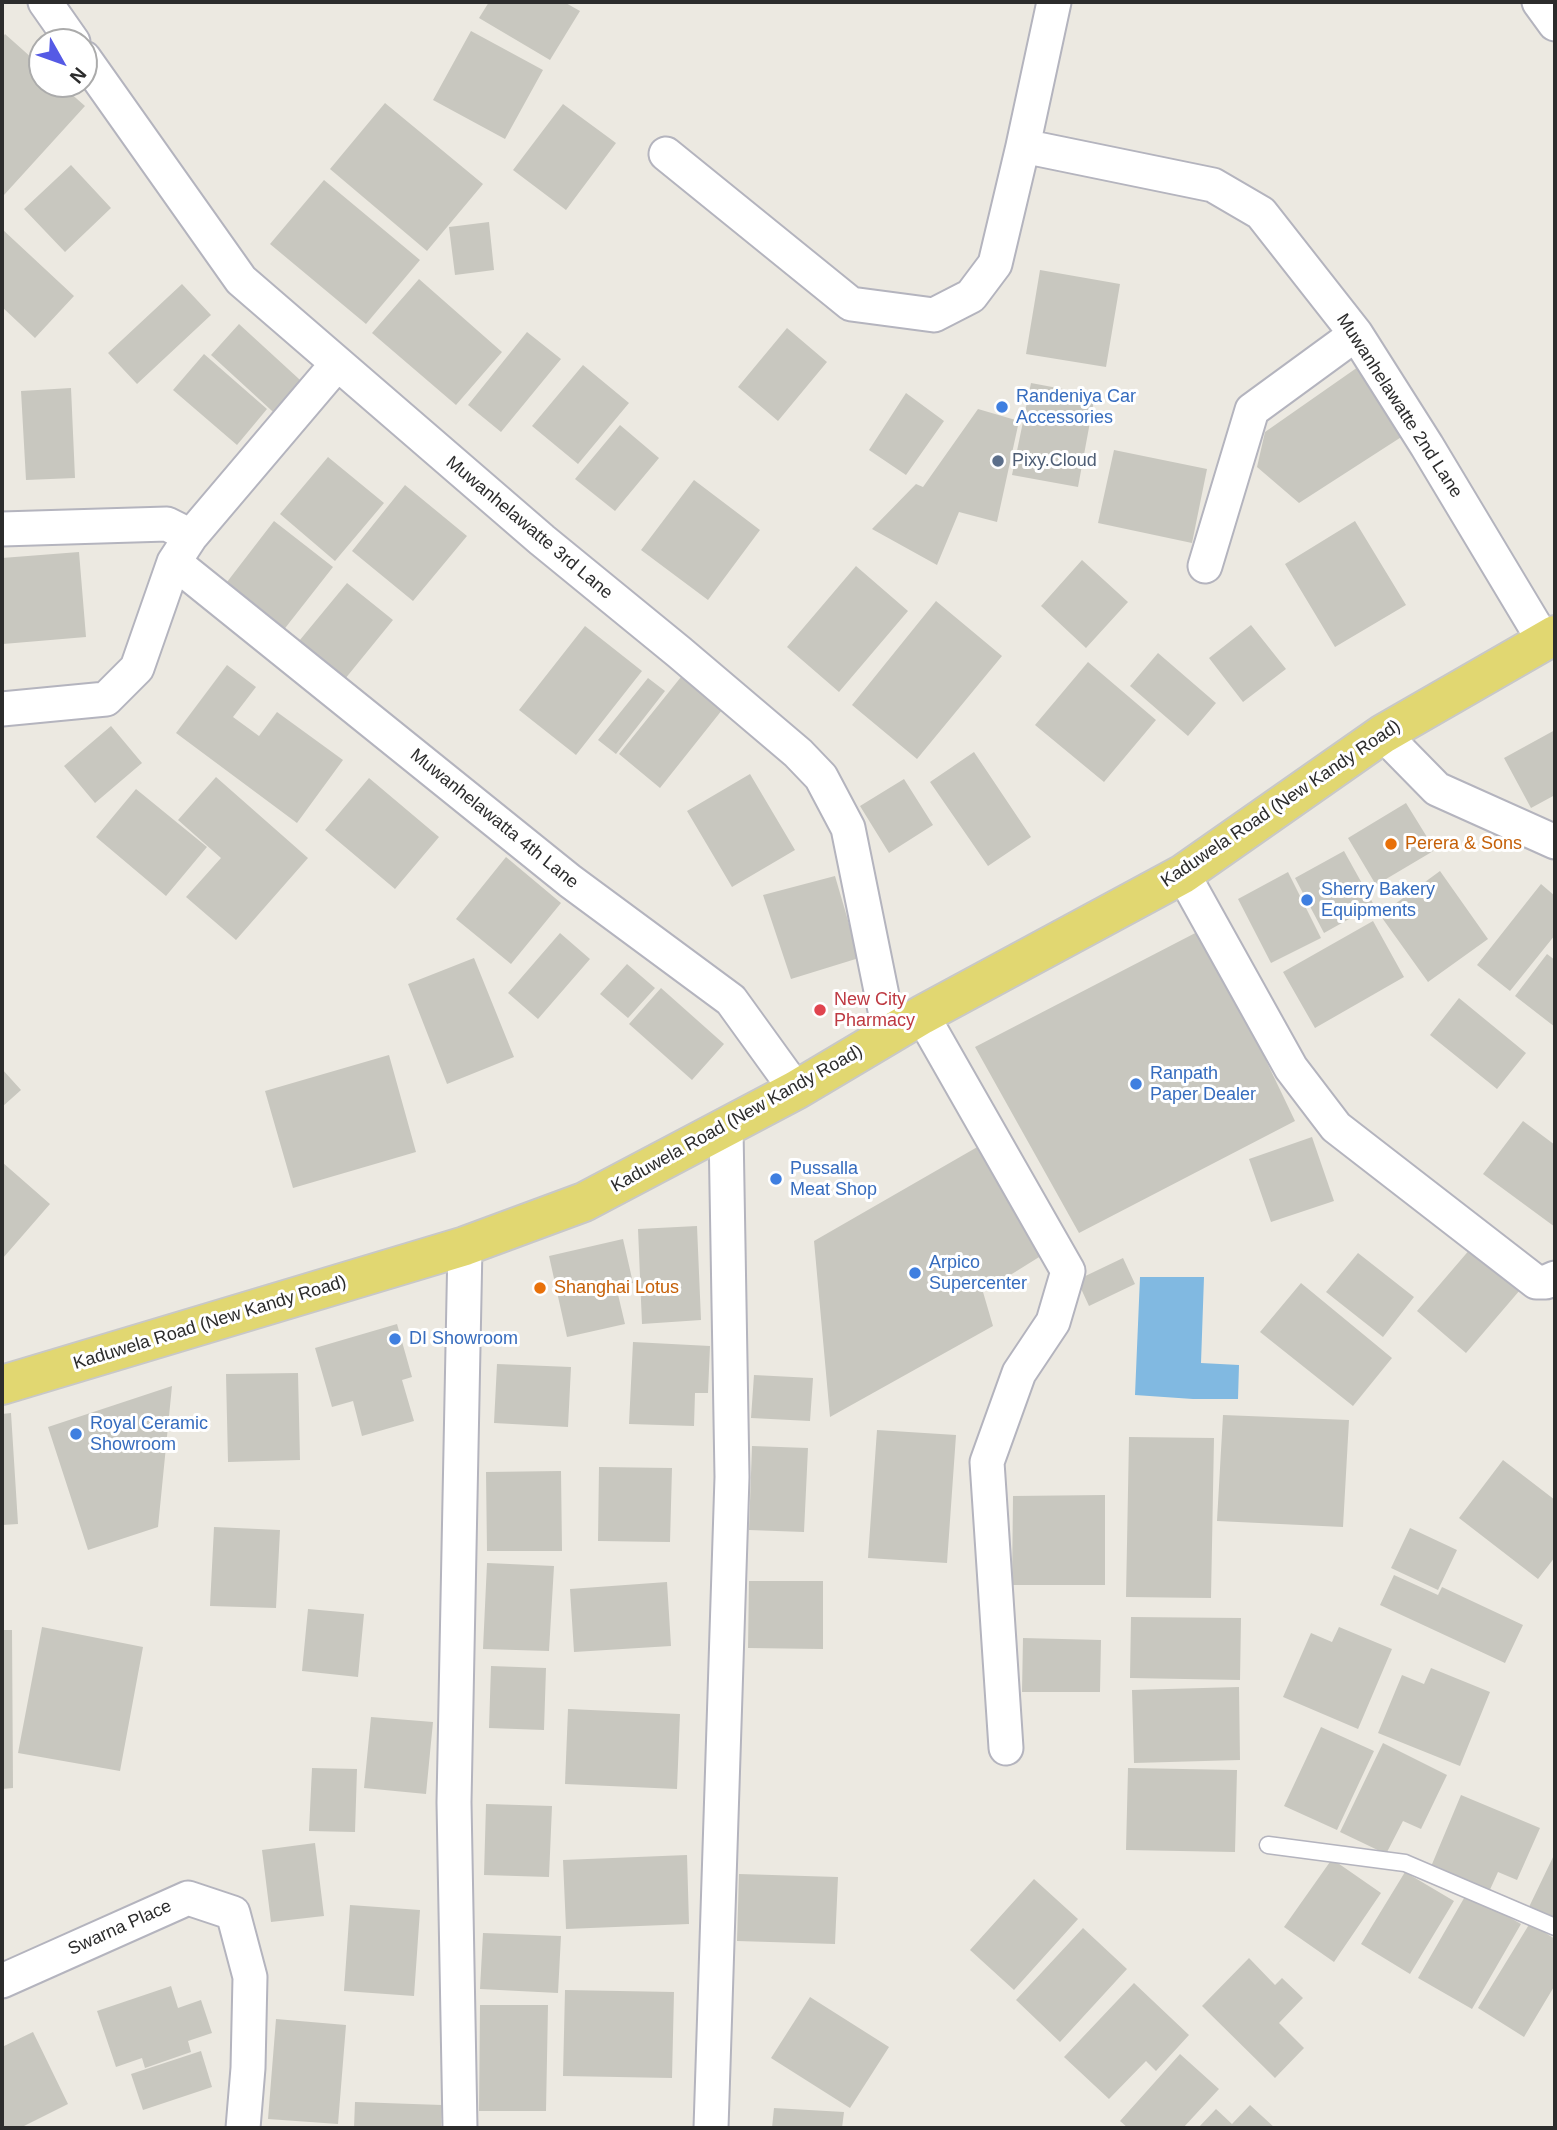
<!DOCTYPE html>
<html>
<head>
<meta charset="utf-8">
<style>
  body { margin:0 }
  #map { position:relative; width:1557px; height:2130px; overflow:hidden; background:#ece9e1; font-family:Helvetica,sans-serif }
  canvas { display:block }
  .frame { position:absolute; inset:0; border:4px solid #2c2c2c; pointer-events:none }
  .north { position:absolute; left:28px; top:28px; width:70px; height:70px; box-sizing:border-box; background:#fff; border:2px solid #ababab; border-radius:50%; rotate:130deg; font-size:19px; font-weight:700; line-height:28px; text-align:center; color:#2c2c2c }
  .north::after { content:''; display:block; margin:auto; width:24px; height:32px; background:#555ae5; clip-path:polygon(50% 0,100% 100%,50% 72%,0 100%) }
</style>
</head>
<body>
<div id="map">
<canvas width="1557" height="2130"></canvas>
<div class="frame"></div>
<div class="north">N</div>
</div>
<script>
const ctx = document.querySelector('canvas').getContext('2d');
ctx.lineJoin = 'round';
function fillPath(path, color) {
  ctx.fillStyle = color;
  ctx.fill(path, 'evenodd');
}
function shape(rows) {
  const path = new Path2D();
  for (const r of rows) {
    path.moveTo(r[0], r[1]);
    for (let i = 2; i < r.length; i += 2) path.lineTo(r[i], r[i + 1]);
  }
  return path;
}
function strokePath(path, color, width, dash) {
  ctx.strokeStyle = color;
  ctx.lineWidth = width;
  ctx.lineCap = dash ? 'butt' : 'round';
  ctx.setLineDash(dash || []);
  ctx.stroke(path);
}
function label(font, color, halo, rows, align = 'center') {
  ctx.font = font + ' Helvetica,sans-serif';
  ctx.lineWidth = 6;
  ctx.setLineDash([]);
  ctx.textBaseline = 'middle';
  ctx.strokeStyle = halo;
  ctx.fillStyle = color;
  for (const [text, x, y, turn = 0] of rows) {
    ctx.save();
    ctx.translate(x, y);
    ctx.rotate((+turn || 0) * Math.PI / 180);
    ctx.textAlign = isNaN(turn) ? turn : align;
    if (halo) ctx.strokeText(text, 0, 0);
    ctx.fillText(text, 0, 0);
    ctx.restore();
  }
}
fillPath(shape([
  [1140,1277,1204,1277,1201,1363,1239,1365,1238,1399,1193,1399,1135,1395]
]), '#81b9e1');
fillPath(shape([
  [489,2,564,2,580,11,550,60,479,18],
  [471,31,543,70,505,139,433,100],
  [5,34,42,67,42,84,60,84,85,106,4,195,2,194,2,38],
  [385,103,483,184,427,251,330,169],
  [563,104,616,143,566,210,513,170],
  [71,165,111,208,65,252,24,209],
  [324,180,420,260,366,324,270,244],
  [489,222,494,270,455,275,449,227],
  [2,229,74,296,35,338,2,307],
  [1040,270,1120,284,1106,367,1026,354],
  [419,279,502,352,456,405,372,333],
  [182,284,211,315,137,384,108,353],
  [239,324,311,390,283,421,211,355],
  [787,328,827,362,778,421,738,387],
  [527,332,561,359,501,432,468,405],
  [204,354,267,409,237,445,173,390],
  [583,365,629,403,578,464,532,426],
  [1358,367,1406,434,1299,503,1257,467,1265,432],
  [1031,383,1095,395,1078,487,1012,475],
  [71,388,75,478,26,480,21,391],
  [906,393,944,421,906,475,869,450],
  [978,409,1019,421,997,522,959,512,937,565,872,529,916,484,923,487],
  [620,425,659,458,615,511,575,479],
  [1114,450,1207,469,1192,543,1098,523],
  [328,457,384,503,335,561,280,514],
  [694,480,760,530,708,600,641,550],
  [405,485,467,536,413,601,352,551],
  [274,521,333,567,275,641,217,595],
  [1355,521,1406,605,1335,647,1285,564],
  [79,552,86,637,3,644,2,558],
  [1082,560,1128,602,1086,648,1041,606],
  [856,566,908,611,839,692,787,647],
  [347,583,393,620,336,690,290,652],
  [936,601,1002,656,917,759,852,705],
  [1251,625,1286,669,1243,702,1209,658],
  [585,626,642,671,576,755,519,710],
  [1158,653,1216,703,1188,736,1130,686],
  [1088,662,1156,720,1104,782,1035,725],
  [227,665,256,687,233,717,259,736,277,712,343,760,297,823,176,733],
  [685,672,726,705,660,788,619,754],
  [648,678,665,691,616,754,598,740],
  [111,726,142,763,95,803,64,766],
  [1555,730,1555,795,1531,808,1504,758],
  [974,752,1031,837,988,866,930,782],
  [750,774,795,850,732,887,687,811],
  [216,777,308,858,236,940,186,897,221,858,178,820],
  [369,778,439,837,395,889,325,830],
  [904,779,933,825,889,853,860,806],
  [136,789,207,847,166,896,96,837],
  [1406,803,1435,850,1376,885,1348,838],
  [1344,851,1374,905,1324,933,1295,878],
  [506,857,561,903,511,964,456,919],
  [1440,871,1488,939,1428,982,1380,915],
  [1288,872,1321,938,1271,963,1238,899],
  [835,876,859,958,791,979,763,895],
  [1541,884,1555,896,1555,935,1510,991,1477,965],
  [1373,921,1404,977,1315,1028,1283,972],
  [1203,929,1295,1121,1079,1233,975,1047],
  [560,933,590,959,538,1019,508,993],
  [1547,954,1555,960,1555,1027,1515,996],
  [474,958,514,1057,447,1084,408,984],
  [627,964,655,988,628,1018,600,994],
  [661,988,724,1044,692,1080,629,1024],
  [1459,998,1526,1053,1497,1089,1430,1035],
  [389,1055,416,1152,293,1188,265,1091],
  [2,1069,21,1090,2,1107],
  [1523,1121,1555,1145,1555,1227,1483,1174],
  [1312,1137,1334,1201,1271,1222,1249,1159],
  [986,1142,1044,1254,983,1292,993,1326,830,1417,814,1241],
  [2,1162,50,1204,3,1258,2,1256],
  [697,1226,701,1320,642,1324,638,1229],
  [623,1239,633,1283,616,1286,625,1324,567,1337,549,1256],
  [1471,1248,1520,1290,1466,1353,1417,1311],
  [1358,1253,1414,1297,1383,1337,1326,1292],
  [1123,1258,1135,1284,1089,1306,1077,1280],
  [1301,1283,1392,1358,1353,1406,1260,1332],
  [397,1324,412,1377,402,1380,414,1421,362,1436,353,1401,332,1407,315,1348],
  [633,1342,710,1346,708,1393,695,1393,694,1426,629,1424],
  [497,1364,571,1367,568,1427,494,1423],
  [298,1373,300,1460,228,1462,226,1374],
  [754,1375,813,1378,810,1421,751,1418],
  [172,1386,158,1527,88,1550,48,1427],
  [11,1413,18,1524,2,1525,2,1414],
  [1223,1415,1349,1420,1343,1527,1217,1521],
  [877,1430,956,1435,947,1563,868,1558],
  [1129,1437,1214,1438,1211,1598,1126,1597],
  [752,1446,808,1448,804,1532,749,1530],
  [1503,1460,1555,1500,1555,1557,1538,1579,1459,1518],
  [599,1467,672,1468,670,1542,598,1541],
  [561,1471,562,1551,487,1551,486,1472],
  [1105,1495,1105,1585,1012,1585,1013,1496],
  [214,1527,280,1530,276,1608,210,1606],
  [1410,1528,1457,1550,1438,1590,1391,1568],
  [487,1563,554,1566,549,1651,483,1649],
  [1394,1575,1438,1595,1442,1587,1523,1625,1505,1663,1380,1605],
  [749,1581,823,1581,823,1649,748,1648],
  [667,1582,671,1646,574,1652,570,1589],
  [308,1609,364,1614,358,1677,302,1671],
  [1131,1617,1241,1618,1240,1680,1130,1678],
  [42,1627,143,1647,120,1771,18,1753],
  [1339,1627,1392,1649,1358,1729,1283,1697,1311,1633,1332,1642],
  [2,1630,12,1630,13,1788,2,1789],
  [1023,1638,1101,1640,1100,1692,1022,1692],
  [491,1666,546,1668,544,1730,489,1728],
  [1431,1668,1490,1692,1460,1766,1378,1733,1402,1675,1424,1684],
  [1239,1687,1240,1760,1134,1763,1132,1690],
  [568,1709,680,1714,677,1789,565,1784],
  [371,1717,433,1722,426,1794,364,1788],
  [1321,1727,1374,1751,1337,1830,1284,1806],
  [1383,1743,1447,1775,1421,1829,1403,1821,1386,1854,1340,1832],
  [312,1768,357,1769,355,1832,309,1831],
  [1128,1768,1237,1770,1235,1852,1126,1850],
  [1461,1795,1540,1828,1517,1880,1498,1872,1488,1894,1430,1869],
  [486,1804,552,1806,549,1877,484,1875],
  [315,1843,324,1916,271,1922,262,1850],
  [1555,1853,1555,1920,1529,1907],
  [687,1855,689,1924,566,1929,563,1860],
  [1332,1859,1381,1893,1334,1962,1284,1927],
  [1405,1872,1454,1901,1410,1974,1361,1944],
  [739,1874,838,1877,835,1944,737,1941],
  [1034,1879,1078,1919,1014,1990,970,1950],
  [1467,1893,1521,1924,1472,2009,1418,1978],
  [350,1905,420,1910,414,1996,344,1991],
  [1530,1923,1555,1939,1555,1985,1524,2037,1478,2008],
  [1083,1928,1127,1969,1060,2042,1016,2000],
  [483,1933,561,1936,558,1993,480,1989],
  [1249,1958,1275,1985,1282,1978,1303,1998,1279,2023,1304,2048,1275,2078,1202,2006],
  [1134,1983,1189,2035,1156,2071,1146,2061,1109,2099,1064,2057],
  [171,1986,178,2008,201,2000,212,2033,188,2041,191,2052,145,2068,142,2058,116,2067,97,2011],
  [565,1990,674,1992,672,2078,563,2076],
  [810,1997,889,2047,850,2108,771,2058],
  [480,2005,548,2005,546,2111,479,2111],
  [276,2019,346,2025,338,2124,268,2119],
  [33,2032,68,2104,20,2128,4,2128,2,2124,2,2047],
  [201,2051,212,2087,143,2110,131,2074],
  [1180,2054,1219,2089,1183,2128,1128,2128,1120,2121],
  [355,2102,442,2105,441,2128,354,2128],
  [1250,2105,1275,2128,1198,2128,1216,2109,1232,2124],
  [774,2108,844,2112,842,2128,772,2128]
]), '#c8c7bf');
const service = shape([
  [1268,1845,1405,1863,1555,1927]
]);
const minor = shape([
  [45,2,73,42],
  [1054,2,1023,146,1213,185,1261,213,1356,334,1427,446,1544,641],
  [1539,2,1555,24],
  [84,58,241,280,542,540,679,652,798,753,821,777,848,828,890,1035],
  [666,154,851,304,934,315,971,296,995,264,1023,146],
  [2,529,167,524,191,536],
  [174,562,570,881,731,1000,796,1090],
  [1205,566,1252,410,1356,334],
  [2,709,106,699,137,668,174,562,191,536,337,364],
  [1383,734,1437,789,1555,842],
  [1183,874,1291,1068,1336,1127,1536,1282,1546,1282,1555,1278],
  [922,1015,1068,1271,1053,1322,1019,1373,987,1462,1006,1748],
  [2,1981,188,1898,233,1913,250,1977,248,2068,243,2128],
  [460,2128,454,1802,465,1246],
  [711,2128,732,1477,726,1129]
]);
const primary = shape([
  [2,1385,465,1246,584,1202,796,1090,922,1015,1183,874,1383,734,1555,635]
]);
strokePath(service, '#b4b4be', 19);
strokePath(minor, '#b4b4be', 37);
strokePath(primary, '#c8c8c8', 42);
strokePath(service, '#fff', 16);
strokePath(minor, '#fff', 33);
strokePath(primary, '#e1d771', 38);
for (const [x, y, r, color] of [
  [1002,407,7,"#3f7fe0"],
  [998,461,7,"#5c6f8a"],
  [1391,844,7,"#e8710a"],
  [1307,900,7,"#3f7fe0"],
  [820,1010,7,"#e0444e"],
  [1136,1084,7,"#3f7fe0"],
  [776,1179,7,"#3f7fe0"],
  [915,1273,7,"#3f7fe0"],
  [540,1288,7,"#e8710a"],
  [395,1339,7,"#3f7fe0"],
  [76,1434,7,"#3f7fe0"]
]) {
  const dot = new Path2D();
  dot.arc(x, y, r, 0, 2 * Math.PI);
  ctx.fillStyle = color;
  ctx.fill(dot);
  strokePath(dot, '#fff', 2.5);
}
label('18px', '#366cbe', '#fff', [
  ["Randeniya Car",1016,397],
  ["Accessories",1016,418],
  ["Sherry Bakery",1321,890],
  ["Equipments",1321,911],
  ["Ranpath",1150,1074],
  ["Paper Dealer",1150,1095],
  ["Pussalla",790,1169],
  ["Meat Shop",790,1190],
  ["Arpico",929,1263],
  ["Supercenter",929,1284],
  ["DI Showroom",409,1339],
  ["Royal Ceramic",90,1424],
  ["Showroom",90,1445]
], 'left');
label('18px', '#2c2c2c', '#fff', [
  ["Muwanhelawatte 2nd Lane",1399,406,57],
  ["Muwanhelawatte 3rd Lane",529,528,40],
  ["Kaduwela Road (New Kandy Road)",1281,804,-34],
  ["Muwanhelawatta 4th Lane",494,819,39],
  ["Kaduwela Road (New Kandy Road)",737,1119,-29],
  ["Kaduwela Road (New Kandy Road)",210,1323,-17],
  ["Swarna Place",120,1928,-24]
]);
label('18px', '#4e5e75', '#fff', [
  ["Pixy.Cloud",1012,461]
], 'left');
label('18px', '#c56008', '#fff', [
  ["Perera & Sons",1405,844],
  ["Shanghai Lotus",554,1288]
], 'left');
label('18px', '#be3a42', '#fff', [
  ["New City",834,1000],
  ["Pharmacy",834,1021]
], 'left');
</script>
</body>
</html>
